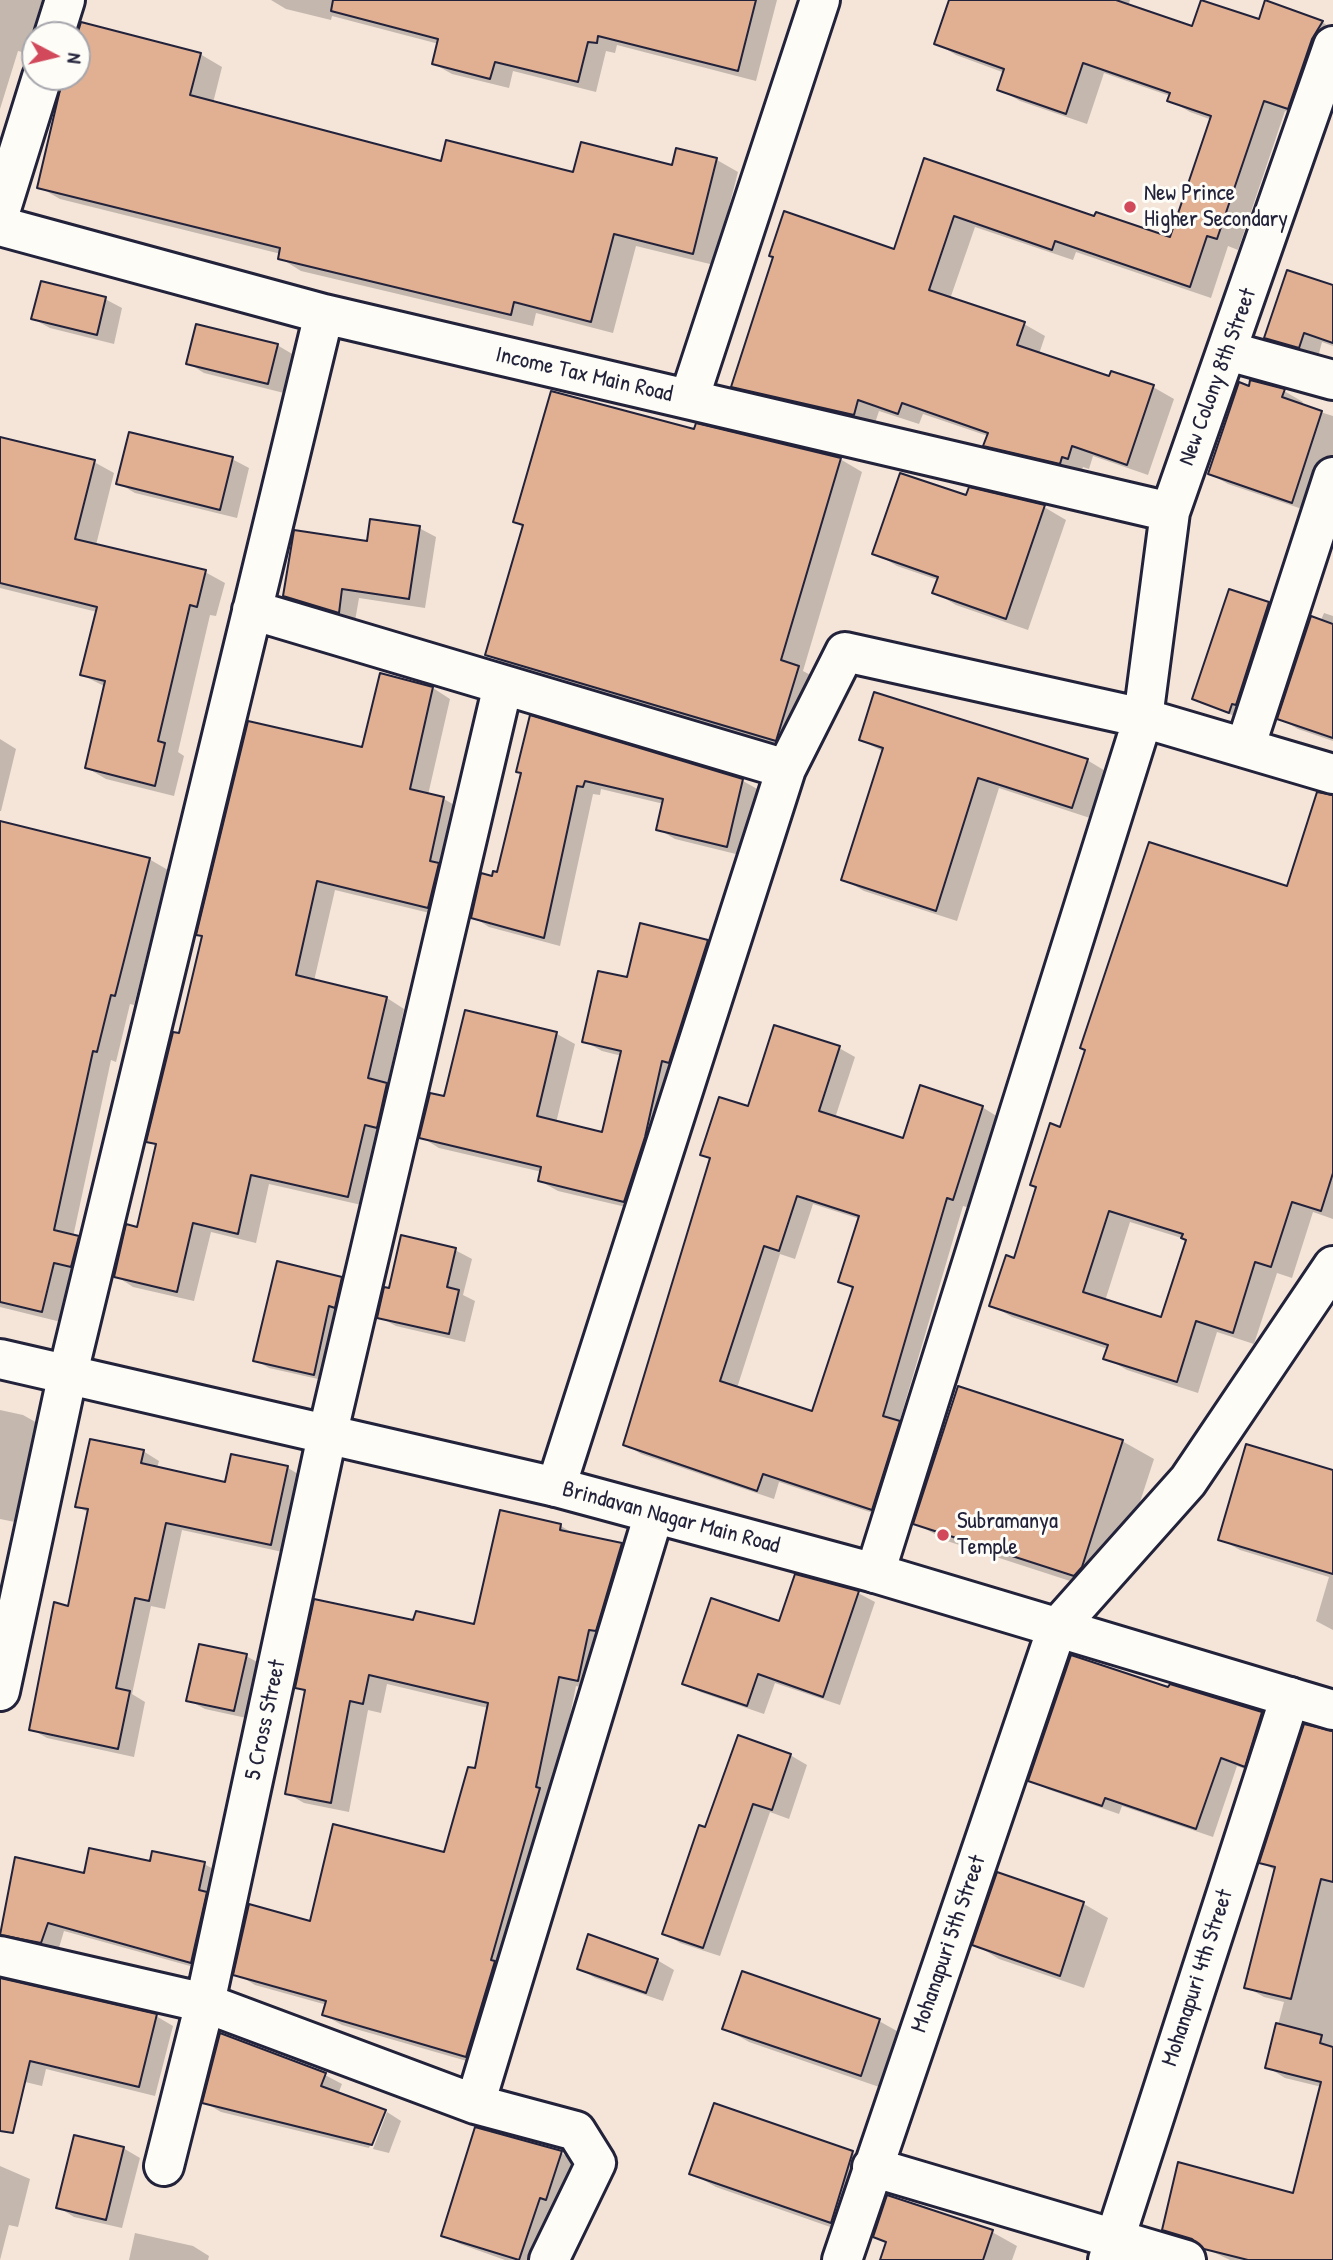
<!DOCTYPE html>
<html>
<head>
<meta charset="utf-8">
<style>
  body { margin:0 }
  #map { position:relative; width:1333px; height:2260px; overflow:hidden; background:#f5e5d9; font-family:"Patrick Hand",sans-serif }
  canvas { display:block }
  .north { position:absolute; left:21px; top:21px; width:70px; height:70px; box-sizing:border-box; background:#fdfcf7; border:2px solid #a5a5ac; border-radius:50%; rotate:97deg; font-size:19px; font-weight:700; line-height:28px; text-align:center; color:#22223b }
  .north::after { content:''; display:block; margin:auto; width:24px; height:32px; background:#d1495b; clip-path:polygon(50% 0,100% 100%,50% 72%,0 100%) }
</style>
</head>
<body>
<div id="map">
<canvas width="1333" height="2260"></canvas>
<div class="north">N</div>
</div>
<script>
const ctx = document.querySelector('canvas').getContext('2d');
ctx.lineJoin = 'round';
function fillPath(path, color) {
  ctx.fillStyle = color;
  ctx.fill(path, 'evenodd');
}
function shape(rows) {
  const path = new Path2D();
  for (const r of rows) {
    path.moveTo(r[0], r[1]);
    for (let i = 2; i < r.length; i += 2) path.lineTo(r[i], r[i + 1]);
  }
  return path;
}
function strokePath(path, color, width, dash) {
  ctx.strokeStyle = color;
  ctx.lineWidth = width;
  ctx.lineCap = dash ? 'butt' : 'round';
  ctx.setLineDash(dash || []);
  ctx.stroke(path);
}
function label(font, color, halo, rows, align = 'center') {
  ctx.font = font + ' "Patrick Hand",sans-serif';
  ctx.lineWidth = 6;
  ctx.setLineDash([]);
  ctx.textBaseline = 'middle';
  ctx.strokeStyle = halo;
  ctx.fillStyle = color;
  for (const [text, x, y, turn = 0] of rows) {
    ctx.save();
    ctx.translate(x, y);
    ctx.rotate((+turn || 0) * Math.PI / 180);
    ctx.textAlign = isNaN(turn) ? turn : align;
    if (halo) ctx.strokeText(text, 0, 0);
    ctx.fillText(text, 0, 0);
    ctx.restore();
  }
}
fillPath(shape([
  [0,0,42,0,26,53,18,51,0,109],
  [271,0,777,0,756,81,617,45,615,53,606,51,596,92,513,71,509,88,452,74,434,64,439,44,332,16,331,20,286,9],
  [951,0,1130,0,1128,6,1193,29,1260,21,1322,22,1333,29,1309,120,1285,111,1238,250,1228,246,1211,298,1076,252,1073,260,975,227,950,299,1024,324,1045,336,1039,354,1110,378,1153,387,1174,399,1148,475,1093,456,1089,469,1083,467,1080,474,1006,457,985,445,988,436,923,414,919,424,879,411,874,426,753,398,733,386,895,251,925,160,1095,218,1171,239,1212,120,1190,112,1169,100,1170,96,1104,73,1087,124,1020,101,999,89,1005,73,956,55,936,43],
  [77,36,200,54,222,67,213,103,442,163,575,174,673,167,677,150,717,160,738,172,714,265,636,246,613,333,536,313,533,326,301,271,280,258,281,254,60,199,39,187,66,77,77,77],
  [1333,287,1333,346,1322,342,1318,357,1285,348,1267,338],
  [105,299,122,308,114,344,50,328,33,319],
  [277,345,294,355,284,393,204,373,188,363],
  [1252,382,1284,391,1303,402,1301,406,1333,416,1333,476,1311,512,1228,484,1210,474],
  [695,431,840,459,862,472,803,671,820,680,798,752,509,667,487,654,525,527,515,521],
  [0,439,94,462,114,473,96,545,205,572,225,583,216,616,210,615,178,752,184,756,174,796,106,779,87,768,106,687,82,675,97,612,0,588],
  [232,459,249,468,237,518,135,493,118,483],
  [970,489,1044,507,1066,520,1028,630,956,605,934,592,938,580,897,566,875,553,967,498],
  [419,528,436,537,425,608,359,598,355,621,302,605,285,596,368,543],
  [1230,591,1269,604,1285,614,1246,721,1194,699],
  [1324,613,1333,616,1333,741,1298,729,1279,718],
  [433,688,450,699,428,795,444,799,461,809,446,917,335,890,314,981,387,998,404,1009,387,1085,404,1095,366,1206,269,1184,256,1243,211,1232,194,1301,133,1287,116,1276,139,1229,157,1146,148,1141,180,1036,364,750],
  [531,718,743,781,759,790,744,856,675,839,658,829,664,804,601,789,600,795,593,794,560,946,489,927,473,917,493,878,499,874,522,773],
  [0,739,16,749,1,811,0,811],
  [861,740,1087,760,1107,772,1093,819,999,788,957,921,864,891,843,879,884,752],
  [1333,801,1333,1219,1313,1212,1292,1278,1277,1273,1254,1344,1217,1332,1198,1393,1127,1370,1106,1358,1108,1349,1012,1317,991,1305,1015,1260,1061,1129,1288,888],
  [1130,1222,1188,1240,1162,1319,1105,1301],
  [149,859,168,870,134,1005,130,1004,116,1062,111,1060,73,1237,97,1249,61,1322,0,1307,0,897],
  [641,925,708,941,726,952,643,1211,558,1191,540,1181,542,1172,439,1148,421,1137,446,1098,466,1012,557,1034,575,1044,556,1123,603,1134,622,1056,602,1051,584,1041,628,980],
  [839,1048,855,1057,835,1118,904,1140,982,1107,998,1117,970,1208,963,1206,899,1423,915,1432,888,1518,779,1482,774,1499,641,1454,625,1444,712,1160,702,1154,749,1108],
  [813,1204,860,1219,840,1281,854,1289,813,1413,737,1388,780,1254,795,1259],
  [455,1250,472,1259,463,1295,475,1301,465,1342,396,1326,379,1317,390,1290],
  [341,1278,355,1286,327,1381,269,1368,255,1360],
  [0,1410,23,1415,39,1424,20,1523,0,1519],
  [1122,1441,1154,1459,1113,1585,1107,1593,947,1541,915,1523],
  [143,1451,159,1461,157,1468,227,1484,288,1468,303,1477,287,1553,182,1530,165,1609,151,1606,132,1694,145,1702,134,1757,47,1738,31,1729,69,1608,89,1513,77,1506],
  [561,1526,576,1535,622,1545,639,1555,596,1690,576,1686,553,1798,484,2066,342,2025,324,2015,327,2005,255,1985,237,1974,311,1923,445,1855,476,1771,488,1708,387,1684,381,1713,368,1710,349,1812,304,1803,287,1793,306,1693,297,1687,415,1622,475,1626],
  [1220,1539,1333,1541,1333,1630,1316,1621,1329,1577,1240,1550],
  [858,1593,875,1602,840,1705,775,1683,764,1714,700,1692,684,1683],
  [246,1656,263,1665,251,1719,205,1709,188,1700],
  [1262,1713,1278,1723,1261,1775,1237,1766,1213,1837,1122,1806,1119,1814,1047,1789,1030,1780],
  [1333,1733,1333,2260,1230,2260,1164,2229,1294,2195,1322,2087,1285,2078,1267,2067,1284,2002,1264,1997,1246,1987,1276,1871,1261,1862],
  [790,1755,807,1765,789,1819,770,1812,720,1956,680,1943,664,1933,707,1829],
  [151,1863,204,1864,221,1873,208,1971,64,1931,58,1951,17,1943,0,1934,85,1875],
  [998,1875,1084,1904,1108,1918,1084,1988,999,1959,974,1944],
  [657,1960,674,1970,663,2001,595,1978,579,1968],
  [0,1979,156,2016,173,2026,155,2096,46,2069,42,2086,0,2076],
  [879,2021,904,2035,885,2089,749,2042,724,2028],
  [221,2035,325,2075,342,2084,338,2094,383,2111,369,2148,221,2112,204,2102],
  [387,2112,401,2121,389,2153,373,2149],
  [476,2129,561,2153,577,2162,539,2260,505,2260,460,2244,443,2235],
  [123,2148,140,2158,122,2228,74,2217,58,2207],
  [852,2153,877,2167,856,2236,716,2187,691,2173],
  [0,2166,30,2179,18,2227,9,2225,0,2260],
  [992,2232,1017,2246,1012,2260,881,2260,887,2243,875,2237],
  [135,2233,193,2246,209,2256,208,2260,129,2260]
]), '#0003');
const building = shape([
  [333,0,756,0,738,71,598,36,597,43,588,42,578,82,495,62,490,79,432,64,438,39,331,11,333,0],
  [949,0,1116,0,1192,26,1201,0,1259,19,1265,0,1323,21,1312,39,1288,109,1264,101,1217,239,1207,236,1190,287,1055,241,1052,250,954,216,929,290,1025,322,1017,345,1109,376,1111,371,1154,385,1127,465,1072,446,1068,459,1062,457,1060,464,983,446,988,433,902,403,898,414,858,400,854,415,731,387,773,257,769,256,784,211,894,249,924,158,1094,216,1096,212,1170,237,1211,116,1167,101,1170,93,1083,63,1066,114,997,90,1004,69,934,44,949,0],
  [81,22,201,53,190,95,441,161,446,140,573,172,581,142,672,165,676,148,717,158,693,254,614,234,591,322,514,302,511,315,278,259,280,248,37,188,63,77,77,77,77,35,81,22],
  [1287,270,1333,285,1333,343,1304,333,1299,348,1264,338,1287,270],
  [41,281,106,297,97,335,31,319,41,281],
  [196,324,278,344,268,384,186,364,196,324],
  [1250,380,1285,389,1282,397,1322,411,1292,503,1208,474,1239,382,1249,386,1250,380],
  [551,391,694,429,696,423,841,458,781,660,799,666,776,741,485,655,523,525,513,522,551,391],
  [129,432,233,457,220,510,116,484,129,432],
  [0,437,95,460,75,539,206,570,197,607,190,605,158,741,165,743,155,786,85,768,105,681,80,675,97,607,0,583,0,437],
  [900,473,966,495,969,487,1045,505,1006,619,932,593,938,577,872,554,900,473],
  [370,519,420,526,409,599,342,589,339,613,283,596,294,530,367,541,370,519],
  [1229,589,1269,602,1236,705,1232,704,1229,713,1192,699,1229,589],
  [1311,616,1333,624,1333,738,1277,719,1311,616],
  [380,673,433,687,410,789,444,797,430,861,439,863,428,908,317,881,296,975,387,997,368,1078,387,1083,377,1128,365,1125,348,1197,251,1175,238,1234,193,1223,177,1292,114,1277,126,1224,137,1227,156,1144,146,1142,173,1032,179,1033,202,936,196,935,248,721,362,747,380,673],
  [874,692,1088,759,1072,808,978,778,936,911,841,880,883,748,859,740,874,692],
  [530,715,743,779,727,847,656,830,663,799,585,781,583,787,577,786,544,938,471,918,481,873,492,876,493,871,497,872,521,773,516,772,530,715],
  [1317,792,1333,795,1333,1173,1321,1211,1292,1202,1271,1267,1255,1262,1233,1333,1196,1321,1177,1382,1103,1359,1108,1345,989,1306,1006,1255,1014,1258,1036,1187,1030,1185,1050,1123,1060,1127,1085,1050,1080,1048,1149,842,1287,886,1317,792],
  [1109,1211,1183,1234,1181,1238,1186,1240,1161,1317,1083,1292,1109,1211],
  [0,821,150,858,115,996,111,995,97,1052,93,1051,54,1230,79,1236,71,1267,54,1263,42,1312,0,1302,0,821],
  [640,923,708,940,669,1063,662,1061,645,1137,624,1202,538,1181,541,1167,419,1138,430,1093,444,1096,465,1010,557,1032,537,1116,602,1132,621,1051,582,1042,598,971,627,977,640,923],
  [774,1025,840,1046,819,1111,903,1138,920,1085,983,1106,953,1200,947,1198,883,1416,900,1421,872,1510,763,1474,757,1491,623,1445,710,1158,700,1155,719,1097,748,1106,774,1025],
  [797,1196,859,1216,838,1282,853,1287,812,1411,720,1381,764,1246,779,1251,797,1196],
  [401,1235,456,1248,447,1287,459,1290,449,1334,377,1318,384,1287,389,1288,401,1235],
  [277,1261,342,1277,335,1308,329,1306,314,1375,253,1361,277,1261],
  [958,1386,1123,1440,1082,1567,1074,1576,913,1524,958,1386],
  [90,1439,144,1450,141,1463,225,1482,231,1454,288,1466,271,1545,166,1523,149,1601,135,1598,116,1688,130,1691,118,1749,29,1730,54,1602,68,1606,88,1509,75,1507,90,1439],
  [1246,1444,1333,1470,1333,1574,1218,1540,1246,1444],
  [500,1510,561,1524,560,1530,622,1543,596,1631,589,1630,578,1681,559,1677,536,1787,540,1788,491,1960,495,1961,466,2057,322,2015,326,2001,233,1975,249,1904,310,1921,333,1824,444,1852,468,1767,475,1768,488,1703,369,1675,363,1704,350,1701,331,1803,285,1794,305,1690,295,1688,314,1599,413,1620,416,1611,474,1624,500,1510],
  [795,1574,859,1591,823,1697,758,1674,747,1706,682,1684,711,1598,779,1621,795,1574],
  [199,1644,247,1654,234,1711,186,1701,199,1644],
  [1071,1655,1168,1687,1170,1684,1262,1712,1245,1767,1221,1758,1196,1829,1105,1798,1102,1806,1028,1781,1071,1655],
  [1304,1724,1333,1731,1333,1882,1321,1879,1291,1999,1244,1988,1275,1867,1259,1863,1304,1724],
  [738,1735,791,1754,772,1810,753,1804,703,1948,662,1934,699,1825,705,1827,738,1735],
  [89,1848,150,1861,152,1851,205,1862,199,1890,207,1892,191,1963,48,1923,41,1943,0,1935,15,1857,84,1873,89,1848],
  [997,1872,1084,1902,1060,1976,972,1945,997,1872],
  [588,1934,658,1959,646,1993,577,1969,588,1934],
  [742,1971,880,2019,861,2076,722,2029,742,1971],
  [0,1978,157,2014,139,2087,30,2061,13,2133,0,2131,0,1978],
  [1276,2023,1322,2035,1320,2043,1333,2047,1333,2260,1248,2260,1204,2249,1192,2239,1162,2230,1178,2162,1293,2193,1321,2082,1265,2068,1276,2023],
  [220,2033,326,2073,321,2086,386,2110,372,2145,202,2103,220,2033],
  [714,2103,853,2151,831,2223,689,2174,714,2103],
  [475,2127,562,2151,546,2200,540,2198,519,2260,441,2236,475,2127],
  [74,2135,124,2147,106,2220,56,2208,74,2135],
  [887,2195,993,2230,983,2260,880,2260,886,2242,873,2237,887,2195]
]);
fillPath(building, '#e1b092');
strokePath(building, '#22223b', 2);
const street = shape([
  [54,35,65,0],
  [0,212,42,77],
  [0,226,324,314,1170,512],
  [1228,351,1333,380],
  [689,399,820,0],
  [252,610,786,769],
  [1245,748,1333,477],
  [556,1487,786,769,845,652,1143,718,1333,774],
  [875,1573,1143,718,1170,512,1333,46],
  [0,1691,68,1373,324,314],
  [0,1956,205,2003,475,2104,576,2131,596,2163,549,2260],
  [475,2104,654,1514],
  [164,2166,205,2003,327,1436,503,685],
  [872,2167,1186,2260],
  [842,2260,1057,1628,1188,1481,1333,1266],
  [1108,2260,1290,1697]
]);
const secondary = shape([
  [0,1359,556,1487,875,1573,1333,1710]
]);
strokePath(street, '#22223b', 44);
strokePath(secondary, '#22223b', 44);
strokePath(street, '#fdfcf7', 38);
strokePath(secondary, '#fdfcf7', 38);
for (const [x, y, r, color] of [
  [1130,207,7,"#d1495b"],
  [943,1535,7,"#d1495b"]
]) {
  const dot = new Path2D();
  dot.arc(x, y, r, 0, 2 * Math.PI);
  ctx.fillStyle = color;
  ctx.fill(dot);
  strokePath(dot, '#fdfcf7', 2.5);
}
label('23px', '#22223b', '#fdfcf7', [
  ["New Prince",1144,194],
  ["Higher Secondary",1144,220],
  ["Subramanya",957,1522],
  ["Temple",957,1548]
], 'left');
label('23px', '#22223b', '#fdfcf7', [
  ["Income Tax Main Road",584,375,13],
  ["New Colony 8th Street",1218,377,-70],
  ["Brindavan Nagar Main Road",671,1518,15],
  ["5 Cross Street",266,1720,-78],
  ["Mohanapuri 5th Street",949,1944,-71],
  ["Mohanapuri 4th Street",1198,1978,-72]
]);
</script>
</body>
</html>
